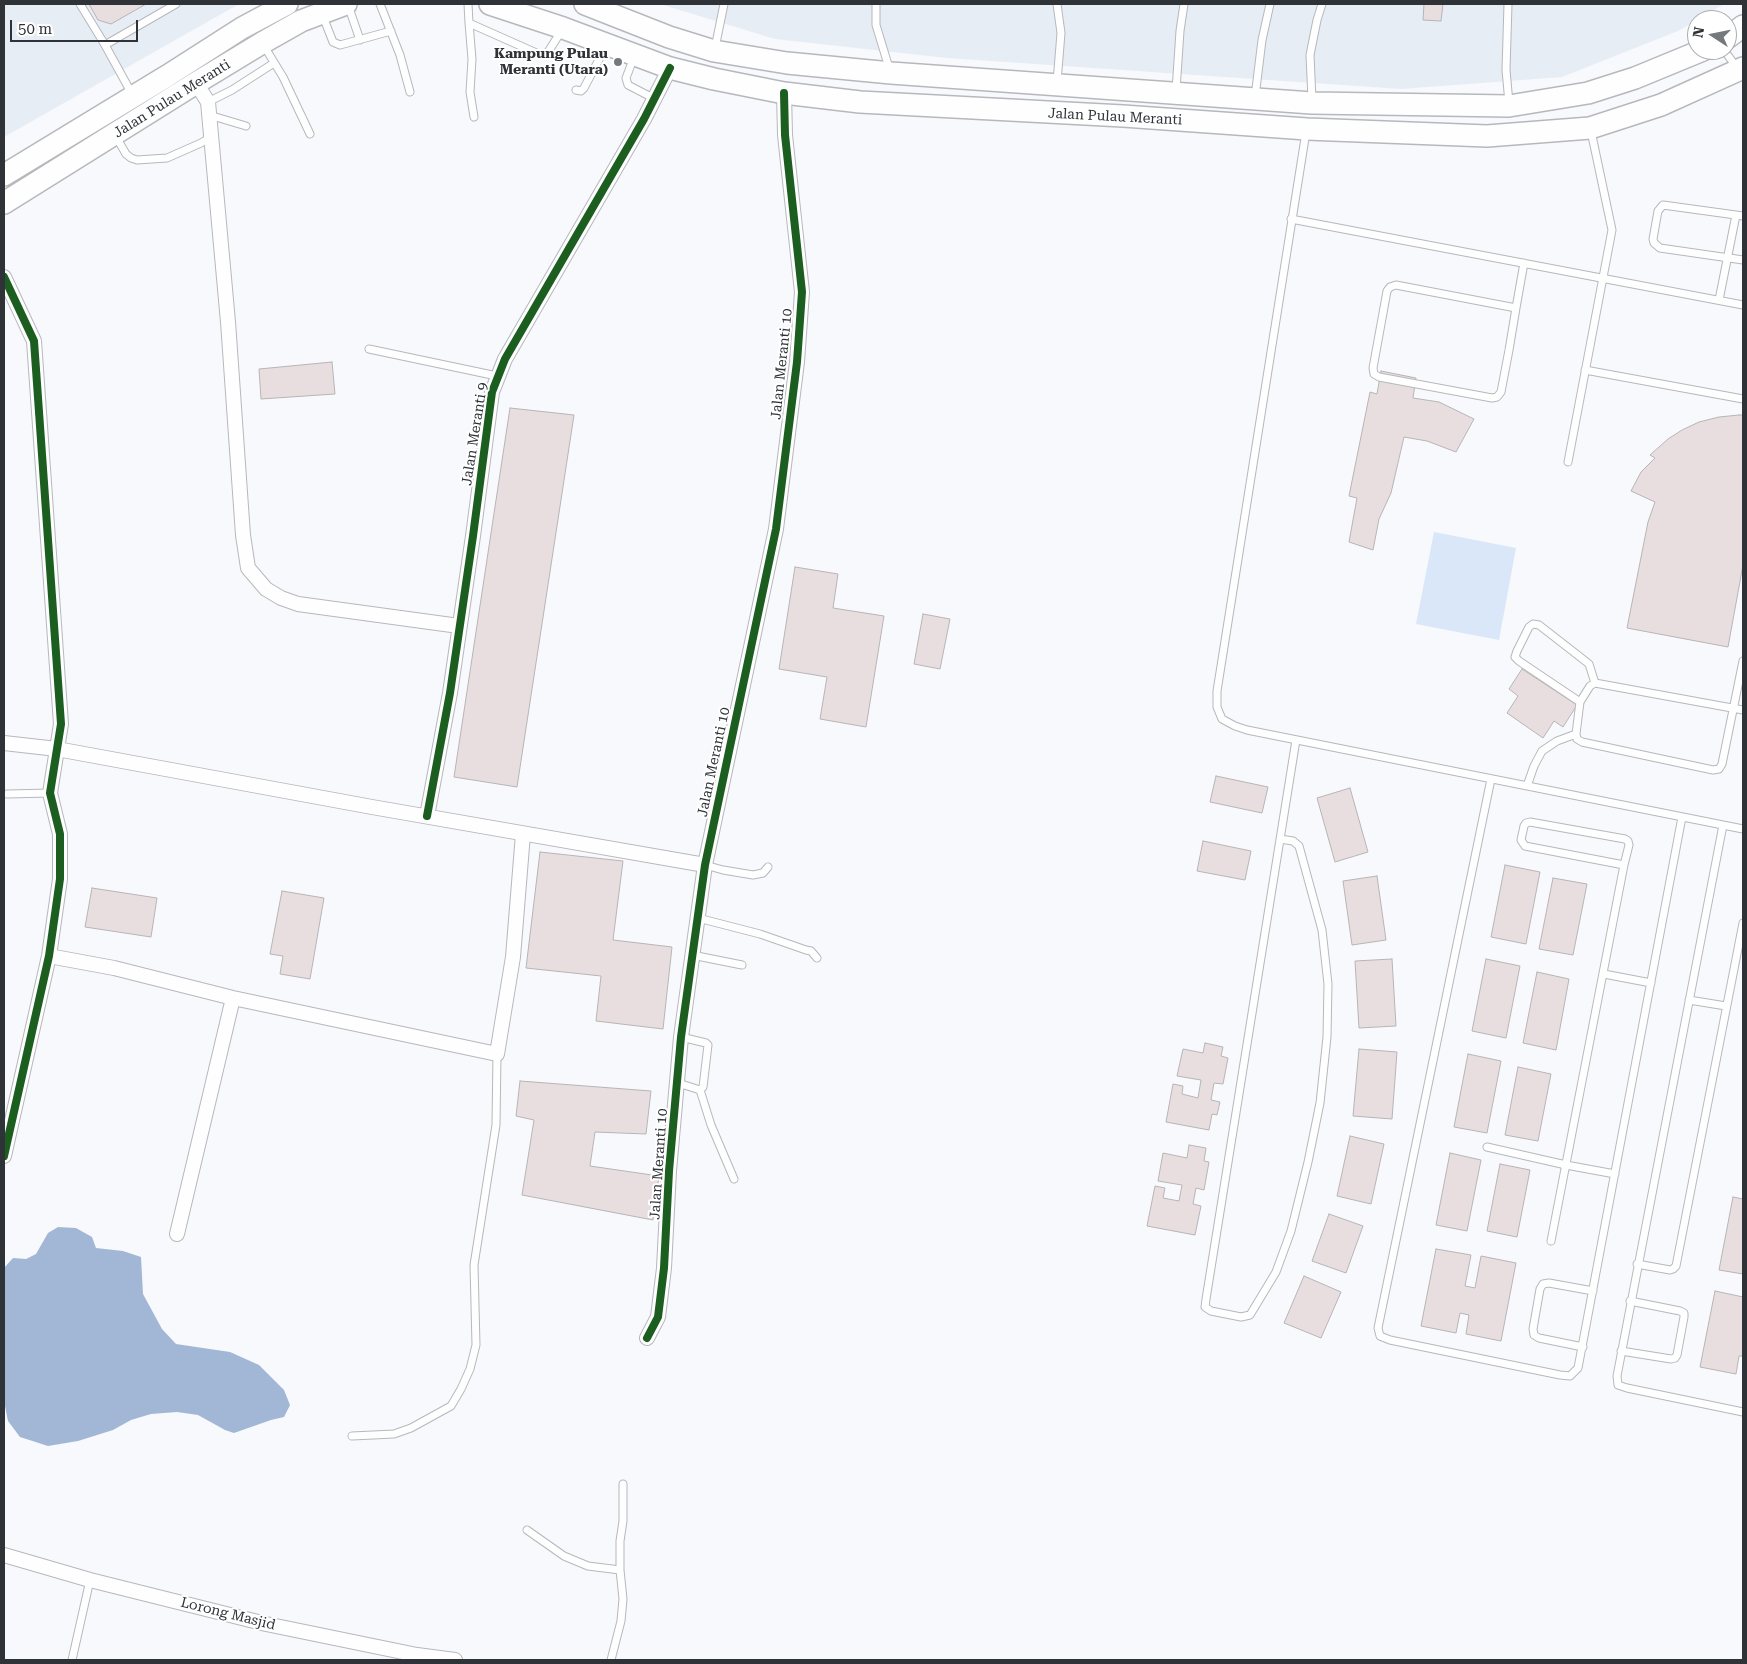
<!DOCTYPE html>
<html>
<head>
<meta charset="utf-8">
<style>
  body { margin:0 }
  #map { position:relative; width:1747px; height:1664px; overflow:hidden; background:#f7f9fc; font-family:"Roboto Serif",serif }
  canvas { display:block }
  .frame { position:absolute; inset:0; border:5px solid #2f3338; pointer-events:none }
  .north { position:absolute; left:1687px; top:10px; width:50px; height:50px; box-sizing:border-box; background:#fff; border:1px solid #acadaf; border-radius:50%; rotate:281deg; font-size:14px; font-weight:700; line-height:20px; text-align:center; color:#2f3338 }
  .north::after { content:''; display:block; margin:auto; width:18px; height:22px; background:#75787d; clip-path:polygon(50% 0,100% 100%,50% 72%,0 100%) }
  .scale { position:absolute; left:10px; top:20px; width:128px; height:22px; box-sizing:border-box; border:2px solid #2f3338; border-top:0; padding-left:6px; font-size:15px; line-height:18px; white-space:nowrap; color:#2f3338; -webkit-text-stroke:4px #fff; paint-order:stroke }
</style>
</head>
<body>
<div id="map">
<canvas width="1747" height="1664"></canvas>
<div class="frame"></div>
<div class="north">N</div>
<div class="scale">50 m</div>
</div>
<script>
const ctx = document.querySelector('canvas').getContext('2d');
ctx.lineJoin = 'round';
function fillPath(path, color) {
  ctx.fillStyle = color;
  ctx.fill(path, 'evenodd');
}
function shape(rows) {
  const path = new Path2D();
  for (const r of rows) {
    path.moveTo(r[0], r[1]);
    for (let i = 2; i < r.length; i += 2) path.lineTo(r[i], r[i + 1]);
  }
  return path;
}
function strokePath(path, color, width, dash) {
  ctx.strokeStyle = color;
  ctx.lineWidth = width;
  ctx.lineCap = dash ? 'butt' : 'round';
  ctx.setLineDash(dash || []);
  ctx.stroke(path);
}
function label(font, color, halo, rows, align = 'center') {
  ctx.font = font + ' "Roboto Serif",serif';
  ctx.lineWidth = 4;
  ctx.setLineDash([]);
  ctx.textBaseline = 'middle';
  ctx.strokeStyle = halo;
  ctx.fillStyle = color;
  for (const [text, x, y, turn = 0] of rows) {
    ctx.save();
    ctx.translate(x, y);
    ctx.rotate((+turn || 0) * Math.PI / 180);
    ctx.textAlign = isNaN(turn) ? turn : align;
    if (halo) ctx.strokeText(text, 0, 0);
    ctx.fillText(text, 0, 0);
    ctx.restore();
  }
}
fillPath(shape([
  [4,4,239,4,4,137],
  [660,4,1724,4,1678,31,1562,77,1401,89,947,58,775,39]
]), '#e7edf5');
fillPath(shape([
  [1434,532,1516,548,1499,640,1416,624]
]), '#dae7f9');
fillPath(shape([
  [58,1227,76,1228,92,1237,96,1248,123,1251,141,1257,143,1294,162,1329,176,1344,230,1352,259,1365,284,1390,290,1405,284,1417,271,1420,234,1433,225,1430,198,1415,177,1412,151,1414,131,1420,113,1430,78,1441,48,1446,20,1437,8,1421,4,1401,4,1268,13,1258,26,1259,36,1254,48,1233]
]), '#a2b7d5');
const building = shape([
  [89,4,146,4,111,24,98,20,89,4],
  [1424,4,1443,4,1441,21,1423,20,1424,4],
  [332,362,335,394,261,399,259,369,332,362],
  [1381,371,1416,378,1413,398,1439,402,1474,419,1456,452,1427,441,1404,437,1391,493,1379,519,1373,550,1349,542,1357,498,1349,496,1370,392,1377,394,1381,371],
  [510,408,574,415,517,787,454,777,510,408],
  [1739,415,1743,415,1743,565,1728,647,1627,628,1648,522,1655,502,1631,491,1641,472,1655,458,1650,455,1668,439,1682,430,1699,422,1719,417,1739,415],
  [795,567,838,574,833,608,884,616,866,727,820,719,827,677,779,669,795,567],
  [923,614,950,619,940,669,914,664,923,614],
  [1522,669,1577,705,1563,727,1554,721,1543,738,1507,713,1518,696,1509,689,1522,669],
  [1216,776,1268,787,1262,813,1210,802,1216,776],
  [1350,788,1368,852,1335,862,1317,798,1350,788],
  [1203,841,1251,851,1245,880,1197,871,1203,841],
  [540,852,623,861,613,940,672,947,663,1029,596,1021,601,976,526,968,540,852],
  [1505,865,1540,872,1526,944,1491,937,1505,865],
  [1377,876,1386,940,1352,945,1343,881,1377,876],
  [1553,878,1587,884,1573,955,1539,949,1553,878],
  [92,888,157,898,151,937,85,927,92,888],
  [282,891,324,898,310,979,280,974,283,956,270,954,282,891],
  [1392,959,1396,1026,1359,1028,1355,961,1392,959],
  [1486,959,1520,966,1506,1038,1472,1031,1486,959],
  [1537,972,1569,979,1556,1050,1523,1043,1537,972],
  [1205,1043,1223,1047,1221,1056,1228,1058,1223,1084,1214,1083,1211,1100,1220,1102,1217,1115,1212,1114,1209,1130,1166,1122,1173,1084,1183,1086,1182,1094,1198,1098,1201,1080,1177,1076,1183,1049,1203,1053,1205,1043],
  [1359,1049,1397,1052,1392,1119,1353,1116,1359,1049],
  [1468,1054,1501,1061,1487,1133,1454,1127,1468,1054],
  [1518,1067,1551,1074,1538,1141,1505,1135,1518,1067],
  [520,1081,651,1091,646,1134,595,1132,590,1166,659,1176,653,1220,522,1195,534,1120,516,1116,520,1081],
  [1350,1136,1384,1144,1371,1204,1337,1196,1350,1136],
  [1189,1145,1206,1148,1204,1161,1209,1162,1204,1190,1196,1188,1193,1204,1201,1206,1195,1235,1147,1226,1155,1186,1165,1188,1163,1198,1179,1201,1182,1185,1158,1181,1163,1153,1187,1158,1189,1145],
  [1450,1153,1481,1160,1467,1231,1436,1225,1450,1153],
  [1500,1164,1530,1170,1517,1237,1487,1231,1500,1164],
  [1733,1197,1743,1199,1743,1274,1719,1270,1733,1197],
  [1329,1214,1363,1226,1346,1273,1312,1261,1329,1214],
  [1436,1249,1471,1255,1465,1286,1475,1288,1481,1256,1516,1263,1501,1341,1466,1334,1469,1315,1460,1313,1456,1333,1421,1326,1436,1249],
  [1304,1276,1341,1292,1321,1338,1284,1323,1304,1276],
  [1715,1291,1743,1297,1743,1356,1739,1356,1736,1374,1700,1367,1715,1291]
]);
fillPath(building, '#e9dedf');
strokePath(building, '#b7b4b6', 1);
const service = shape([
  [80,4,105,45],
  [380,4,400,55,410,92],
  [468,4,469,23,541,55,546,54,548,52,562,30],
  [876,4,876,25,890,71],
  [1508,4,1506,70,1509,103],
  [348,5,360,40],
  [322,14,333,42,340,45,391,31],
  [469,23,472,59,470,92,474,117],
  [264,46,283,77,310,134],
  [715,48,724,4],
  [1724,50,1737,68],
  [634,57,626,78,628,85,655,99],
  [1057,82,1061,33,1057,4],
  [576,90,581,91,584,88,605,48],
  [1176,90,1180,31,1184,4],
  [132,94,105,45,176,4],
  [1255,97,1262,40,1270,4],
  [1312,100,1310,55,1317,20,1322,4],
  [208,102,232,90,274,63],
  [209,115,246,126],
  [1306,132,1217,691,1217,707,1222,719,1235,726,1247,730,1743,829],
  [115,135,126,154,131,158,137,160,167,158,201,143,211,137],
  [1743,216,1663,205,1658,211,1653,239,1654,243,1660,248,1743,260],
  [1291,219,1743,305],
  [1719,300,1736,215],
  [1516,308,1396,285,1390,287,1387,291,1373,368,1374,374,1379,377,1492,398,1497,397,1501,392,1509,350,1516,308,1524,263],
  [369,349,497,376],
  [1585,370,1743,399],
  [1568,462,1612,230,1591,131],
  [1595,683,1589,664,1575,653,1539,625,1533,624,1529,627,1517,651,1515,657,1519,661,1580,702,1576,734,1577,739,1582,742,1713,770,1719,769,1722,764,1743,661],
  [1580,702,1590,686,1595,683,1743,710],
  [1491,779,1378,1328,1380,1336,1390,1340,1560,1375,1570,1376,1578,1368,1682,817],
  [1527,786,1534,766,1542,751,1557,741,1576,734],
  [7,794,50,793],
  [1723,825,1617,1376,1618,1385,1627,1388,1743,1412],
  [1280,839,1293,841,1299,846,1322,930,1328,984,1327,1037,1320,1103,1308,1162,1291,1231,1276,1272,1250,1315,1241,1317,1211,1311,1205,1307,1206,1299,1296,740],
  [705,865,723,870,753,875,763,873,768,867],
  [698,918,760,934,806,950,811,951,817,958],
  [692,955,742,965],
  [1604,974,1651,983],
  [1689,1000,1726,1006],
  [681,1037,706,1043,708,1045,703,1087,700,1090],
  [678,1083,700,1090,711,1125,734,1179],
  [1487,1147,1566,1165,1615,1174],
  [1551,1241,1624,865,1525,846,1521,840,1524,826,1526,823,1530,822,1625,839,1628,841,1629,845,1624,865],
  [1637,1264,1670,1270,1673,1269,1676,1266,1743,923],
  [1583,1347,1539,1338,1534,1335,1533,1329,1540,1289,1543,1284,1549,1283,1593,1291],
  [1621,1351,1671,1359,1675,1358,1677,1355,1684,1317,1684,1313,1680,1311,1630,1301],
  [352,1436,394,1434,411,1428,451,1406,461,1389,470,1369,476,1345,474,1265,496,1125,497,1054],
  [527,1530,564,1556,588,1566,620,1570],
  [72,1660,90,1580],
  [611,1660,621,1621,623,1599,620,1570,620,1541,623,1521,623,1484]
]);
const minor = shape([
  [196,83,208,102,228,322,243,535,248,568,266,589,281,598,298,604,459,626],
  [4,277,34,341,61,724,50,793,60,834,60,879,49,956,4,1156],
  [4,743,57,749,372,807,705,865],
  [427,816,450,693,473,536,492,392,505,359,644,119,670,68],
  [49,956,114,968,233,998,497,1054,513,957,523,834],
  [177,1234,233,998],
  [647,1338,658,1317,664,1268,669,1171,681,1037,705,865,776,529,797,362,802,292,785,135,784,93],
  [4,1555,90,1580,266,1624,417,1655,455,1660]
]);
const primary = shape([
  [490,4,563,28,670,68,714,79,784,93,860,102,1123,116,1307,129,1487,136,1590,128,1661,105,1743,68],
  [585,4,669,37,714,51,787,63,891,73,1312,103,1509,106,1588,93,1635,78,1703,50],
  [1727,38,1743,26],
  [4,175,167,76,242,28,287,4],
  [4,203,196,83,262,43,301,21,346,4]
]);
strokePath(service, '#b6b8bc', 9);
strokePath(minor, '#b6b8bc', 16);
strokePath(primary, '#b6b8bc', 24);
strokePath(service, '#fefeff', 7);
strokePath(minor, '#fefeff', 14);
strokePath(primary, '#fefeff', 21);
strokePath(shape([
  [4,277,34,341,61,724,50,793,60,834,60,879,49,956,4,1156],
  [427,816,450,693,473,536,492,392,505,359,644,119,670,68],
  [647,1338,658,1317,664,1268,669,1171,681,1037,705,865,776,529,797,362,802,292,785,135,784,93]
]), '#1b5e20', 8);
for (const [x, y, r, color] of [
  [618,62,5,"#75787d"]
]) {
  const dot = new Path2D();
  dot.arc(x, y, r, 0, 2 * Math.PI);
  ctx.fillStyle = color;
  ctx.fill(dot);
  strokePath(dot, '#fff', 2);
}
label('bold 14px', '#2f3338', '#fff', [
  ["Kampung Pulau",608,54],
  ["Meranti (Utara)",608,70]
], 'right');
label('14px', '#2f3338', '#fff', [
  ["Jalan Pulau Meranti",172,99,-32],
  ["Jalan Pulau Meranti",1115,117,3],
  ["Jalan Meranti 10",782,364,-84],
  ["Jalan Meranti 9",475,434,-81],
  ["Jalan Meranti 10",714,762,-78],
  ["Jalan Meranti 10",659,1164,-86],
  ["Lorong Masjid",228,1614,14]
]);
</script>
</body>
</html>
